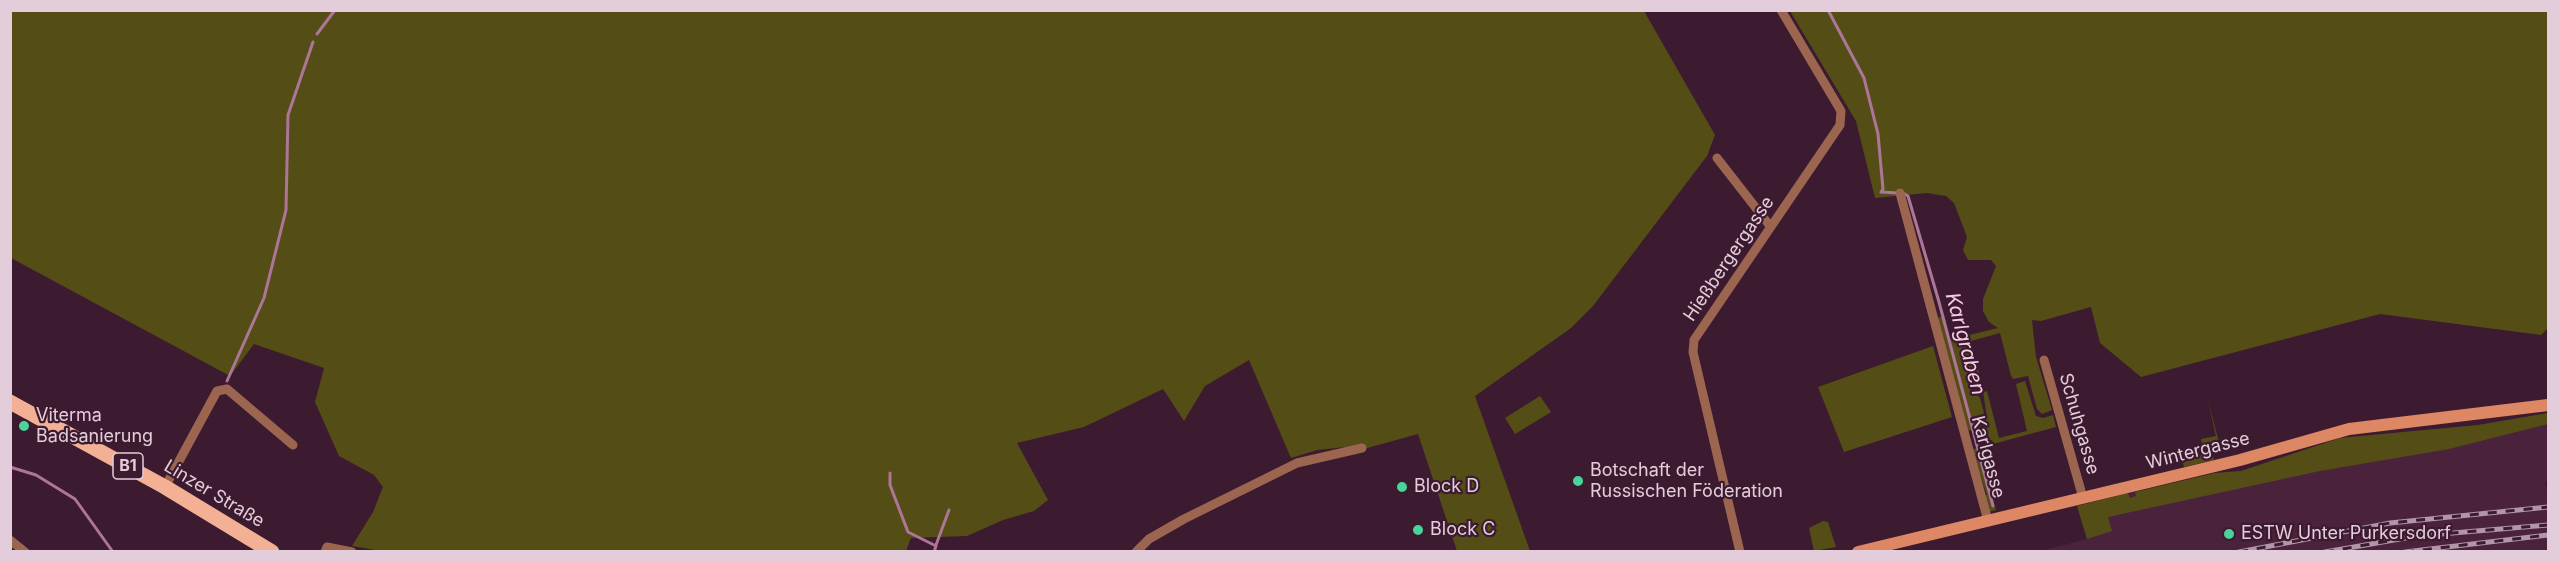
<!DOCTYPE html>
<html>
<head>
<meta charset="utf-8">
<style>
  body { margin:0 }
  #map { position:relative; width:2559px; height:562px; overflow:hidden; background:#3c1a30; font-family:Inter,sans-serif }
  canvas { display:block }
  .frame { position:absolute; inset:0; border:12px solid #e4cdda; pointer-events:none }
</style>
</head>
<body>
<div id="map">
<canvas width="2559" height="562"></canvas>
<div class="frame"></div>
</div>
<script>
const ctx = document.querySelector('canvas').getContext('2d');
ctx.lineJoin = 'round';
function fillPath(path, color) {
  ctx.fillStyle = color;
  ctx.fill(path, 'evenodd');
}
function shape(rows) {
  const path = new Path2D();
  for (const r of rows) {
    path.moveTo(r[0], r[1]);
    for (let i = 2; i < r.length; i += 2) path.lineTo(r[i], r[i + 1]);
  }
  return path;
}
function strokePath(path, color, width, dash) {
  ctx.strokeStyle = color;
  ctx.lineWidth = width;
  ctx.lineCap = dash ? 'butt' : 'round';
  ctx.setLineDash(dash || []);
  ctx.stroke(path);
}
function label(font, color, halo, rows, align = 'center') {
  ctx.font = font + ' Inter,sans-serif';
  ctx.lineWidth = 4.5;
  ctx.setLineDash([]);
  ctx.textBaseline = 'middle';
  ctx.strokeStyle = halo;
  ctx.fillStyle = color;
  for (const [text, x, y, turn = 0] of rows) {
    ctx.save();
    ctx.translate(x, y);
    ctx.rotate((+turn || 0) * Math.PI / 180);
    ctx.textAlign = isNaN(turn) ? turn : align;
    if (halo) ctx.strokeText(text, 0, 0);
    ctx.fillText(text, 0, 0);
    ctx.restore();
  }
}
fillPath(shape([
  [2548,413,2548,481,2545,482,2548,496,2548,551,2036,552,2087,539,2077,506,2215,473,2241,471,2340,438,2478,425]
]), '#4a223c');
fillPath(shape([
  [10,11,1644,11,1715,135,1707,156,1593,306,1571,328,1475,396,1530,551,1457,551,1418,434,1360,450,1365,445,1317,450,1291,458,1249,360,1205,386,1184,421,1163,389,1084,427,1017,443,1048,500,1034,511,1003,520,967,536,911,538,906,551,381,551,352,546,373,512,383,487,374,475,339,456,315,402,324,368,254,344,230,376,11,258],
  [1790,11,2548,11,2548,328,2541,335,2380,314,2141,377,2100,343,2091,307,2041,321,2032,320,2036,357,2052,410,2042,414,2037,409,2028,376,2013,379,2011,376,2000,333,1971,341,1982,385,1971,388,1970,392,1972,396,1977,395,1980,398,1984,413,1980,427,1968,431,1937,318,1944,316,1949,340,1998,328,1989,322,1983,311,1983,299,1996,266,1991,260,1968,260,1963,250,1967,237,1954,203,1946,196,1927,193,1875,198,1856,121],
  [1933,346,1952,417,1844,452,1818,387],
  [2025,381,2036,416,2043,418,2053,415,2056,427,1993,444,1992,440,1987,441,1984,428,1987,417,1983,392,1987,391,1999,438,2027,431,2016,384],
  [1540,396,1551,412,1515,434,1505,418],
  [2207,397,2220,446,2211,448,2214,460,2184,467,2182,459,2207,454,2208,448,2203,447,2201,439,2216,436],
  [2548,413,2548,424,2449,449,2320,471,2108,517,2112,531,2087,539,2077,506,2128,493,2130,498,2136,496,2135,492,2215,473,2241,471,2340,438,2478,425],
  [1979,447,1996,510,1989,512,1984,496,1987,495,1972,450],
  [1823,521,1828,522,1836,547,1814,551,1809,528]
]), '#544e16');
strokePath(shape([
  [1828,10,1864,78,1878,134,1883,189,1881,192,1897,193],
  [317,34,335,10],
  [1903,193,1908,196,1939,302,1993,506],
  [227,381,264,298,286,210,288,115,313,42],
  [10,467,36,475,75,499,113,552],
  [890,473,890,485,908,532,936,546,934,552],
  [936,545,949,510]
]), '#ad7598', 3);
strokePath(shape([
  [1717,158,1770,226],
  [1900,193,1988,521],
  [2044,360,2083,498],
  [165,487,217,391,227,389,293,445],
  [10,540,25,552],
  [325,552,327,547,352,552],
  [1136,552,1149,539,1184,519,1297,463,1362,448],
  [1740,552,1693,352,1694,340,1840,125,1841,111,1781,10]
]), '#9b6550', 9);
strokePath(shape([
  [1858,552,2240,460,2349,429,2548,405]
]), '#dd8764', 12);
strokePath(shape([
  [10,402,165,487,272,552]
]), '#f3b095', 15);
const rail = shape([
  [2239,552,2390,523,2548,507],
  [2325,552,2417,536,2548,525],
  [2405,552,2548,535]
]);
strokePath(rail, '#b096a6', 5);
strokePath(rail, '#3c1a30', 3, [9]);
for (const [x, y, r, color] of [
  [24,426,6,"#49d49c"],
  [1578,481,6,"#49d49c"],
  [1402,487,6,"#49d49c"],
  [1418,530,6,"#49d49c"],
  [2229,534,6,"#49d49c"]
]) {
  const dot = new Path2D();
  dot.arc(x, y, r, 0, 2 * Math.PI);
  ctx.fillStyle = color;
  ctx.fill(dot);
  strokePath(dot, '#3c1a30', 2);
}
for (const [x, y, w] of [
  [128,466,30]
]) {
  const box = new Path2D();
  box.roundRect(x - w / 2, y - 13, w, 26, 4.5);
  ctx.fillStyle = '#3c1a30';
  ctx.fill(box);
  strokePath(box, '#e4cdda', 1.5);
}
label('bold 16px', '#e4cdda', null, [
  ["B1",128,466]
]);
label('18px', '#e4cdda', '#3c1a30', [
  ["Hießbergergasse",1729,259,-56],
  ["Schuhgasse",2079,424,74],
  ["Wintergasse",2198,451,-14],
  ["Karlgasse",1988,457,75],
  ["Linzer Straße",214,494,31]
]);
label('18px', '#e4cdda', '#3c1a30', [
  ["Viterma",36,416],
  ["Badsanierung",36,437],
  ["Botschaft der",1590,471],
  ["Russischen Föderation",1590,492],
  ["Block D",1414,487],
  ["Block C",1430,530],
  ["ESTW Unter Purkersdorf",2241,534]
], 'left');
label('italic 20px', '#f7cde5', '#3c1a30', [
  ["Karlgraben",1965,344,75]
]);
</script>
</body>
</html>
